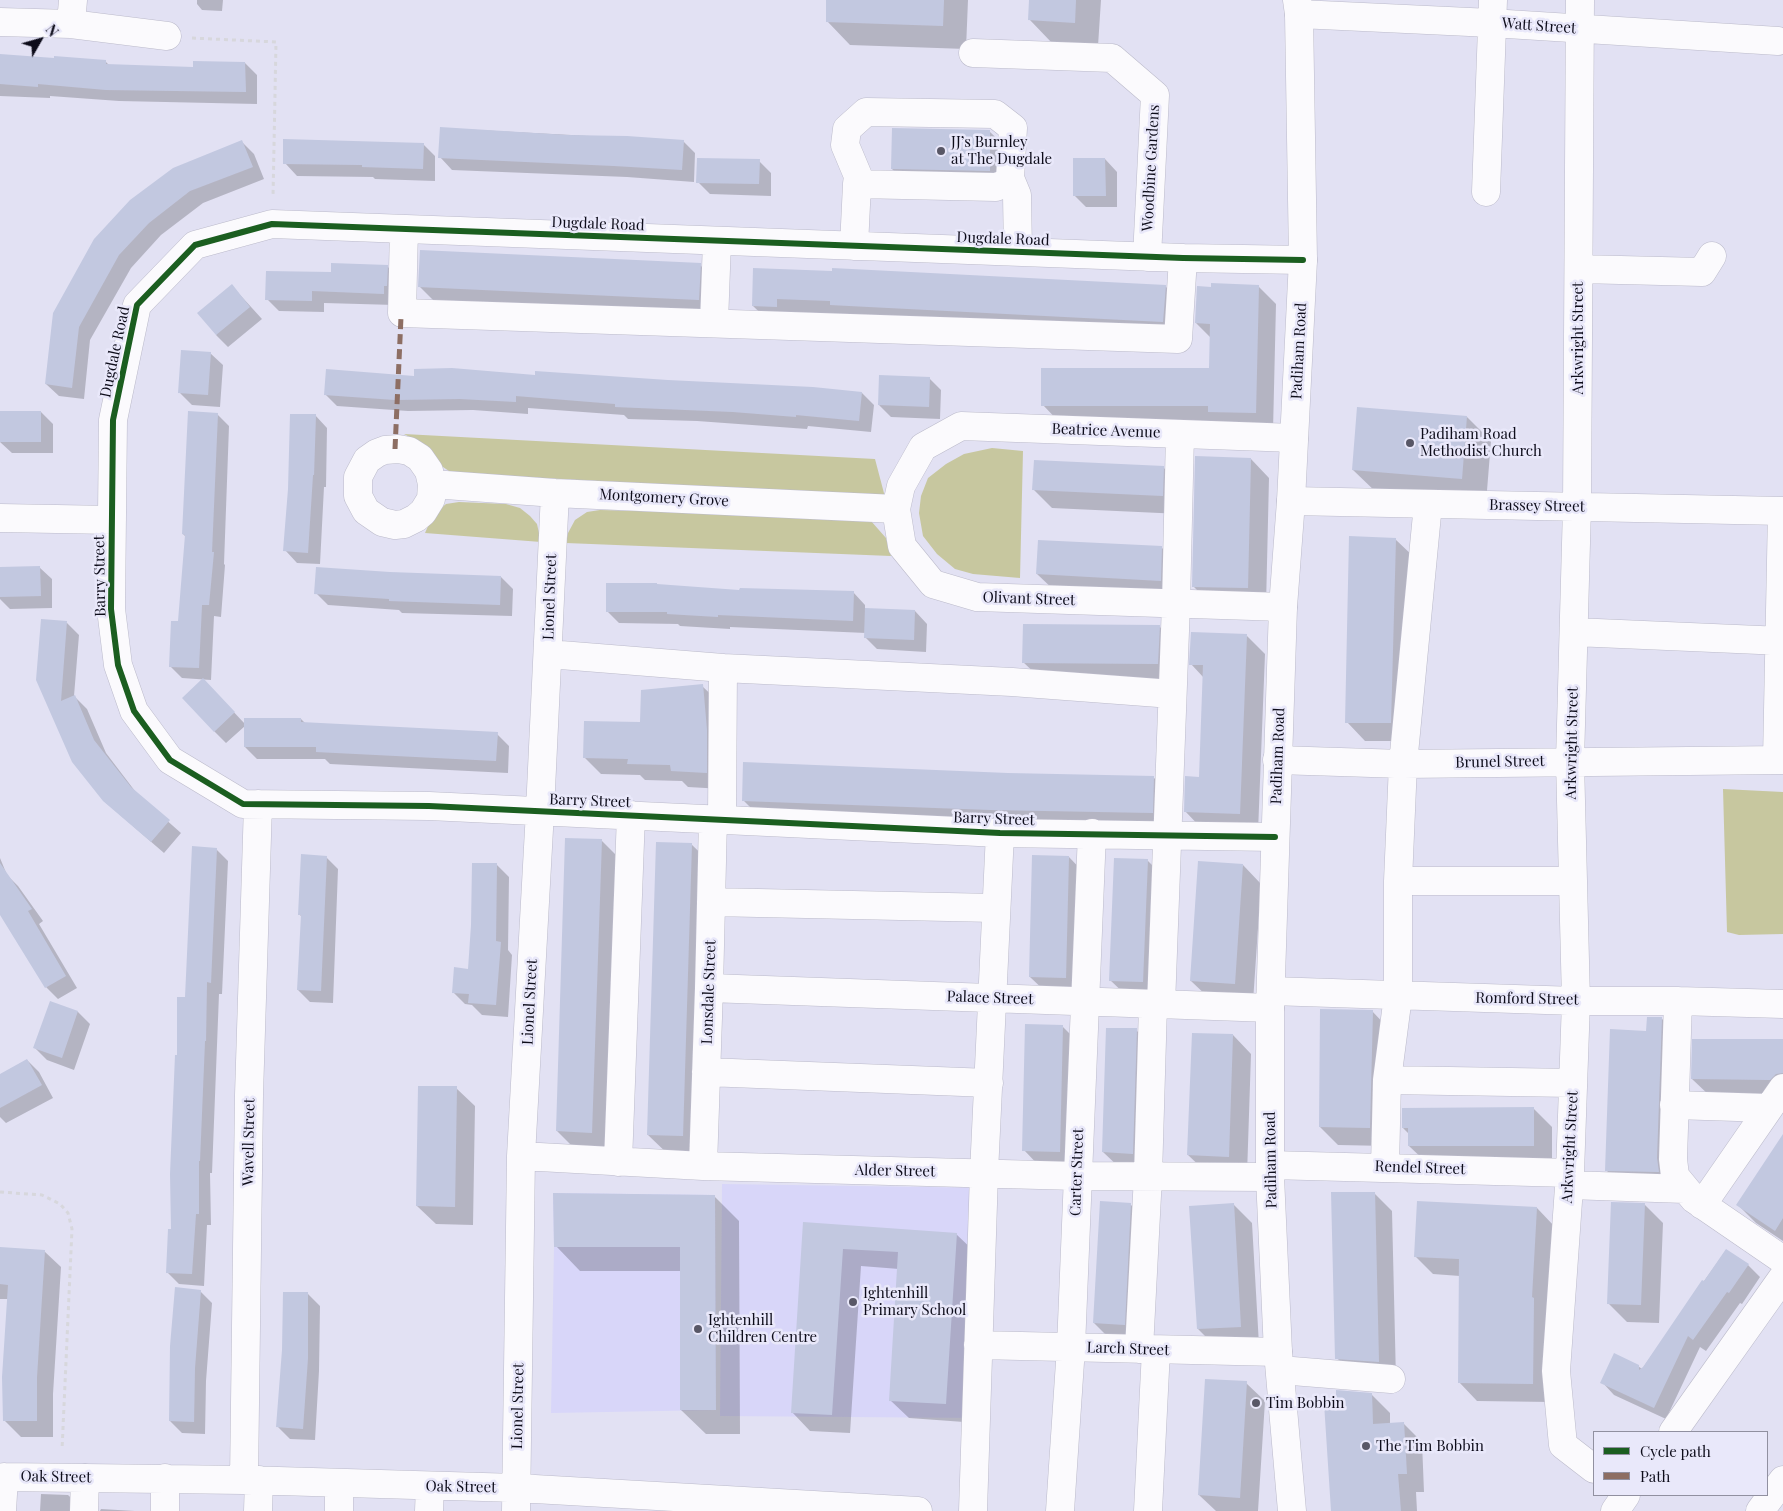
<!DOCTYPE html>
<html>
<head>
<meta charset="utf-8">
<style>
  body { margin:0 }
  #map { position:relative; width:1783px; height:1511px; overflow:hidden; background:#e2e1f3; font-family:"Playfair Display",serif }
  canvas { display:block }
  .legend { position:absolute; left:1593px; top:1431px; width:175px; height:65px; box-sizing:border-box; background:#e9e8fa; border:1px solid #9190a0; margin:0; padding:6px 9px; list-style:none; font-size:15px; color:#0d0c1a }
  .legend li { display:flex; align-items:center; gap:10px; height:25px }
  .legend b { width:25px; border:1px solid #9190a0 }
  .north { position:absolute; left:15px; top:15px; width:50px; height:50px; -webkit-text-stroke:4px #e9e8fa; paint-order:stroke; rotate:52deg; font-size:14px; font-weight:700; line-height:20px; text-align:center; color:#0d0c1a }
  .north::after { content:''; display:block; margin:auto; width:18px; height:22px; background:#0d0c1a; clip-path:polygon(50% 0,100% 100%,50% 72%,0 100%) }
</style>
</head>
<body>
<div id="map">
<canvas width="1783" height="1511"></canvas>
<ul class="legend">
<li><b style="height:6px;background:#1b5e20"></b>Cycle path</li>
<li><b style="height:6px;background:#8d6e63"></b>Path</li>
</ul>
<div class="north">N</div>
</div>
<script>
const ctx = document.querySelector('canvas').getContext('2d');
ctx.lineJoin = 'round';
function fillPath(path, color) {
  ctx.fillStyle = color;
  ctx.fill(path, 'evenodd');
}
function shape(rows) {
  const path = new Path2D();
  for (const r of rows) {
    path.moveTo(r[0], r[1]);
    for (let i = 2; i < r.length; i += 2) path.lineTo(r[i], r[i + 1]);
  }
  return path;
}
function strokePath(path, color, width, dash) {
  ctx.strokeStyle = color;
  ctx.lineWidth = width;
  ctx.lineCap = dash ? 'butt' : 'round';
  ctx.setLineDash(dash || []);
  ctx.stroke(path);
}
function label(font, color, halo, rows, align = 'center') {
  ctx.font = font + ' "Playfair Display",serif';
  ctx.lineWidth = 5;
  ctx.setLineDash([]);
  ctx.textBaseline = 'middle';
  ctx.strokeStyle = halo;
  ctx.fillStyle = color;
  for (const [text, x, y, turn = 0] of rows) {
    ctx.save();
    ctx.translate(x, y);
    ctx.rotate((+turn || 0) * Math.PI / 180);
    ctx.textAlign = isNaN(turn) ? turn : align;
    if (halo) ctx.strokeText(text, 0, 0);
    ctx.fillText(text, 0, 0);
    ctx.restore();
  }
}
fillPath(shape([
  [722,1184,991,1188,978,1418,720,1416],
  [553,1193,715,1195,716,1410,551,1413,554,1247]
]), '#d8d6f9');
fillPath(shape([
  [404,434,875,459,885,497,452,473,437,463,421,443],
  [992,448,1023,451,1020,578,973,574,955,569,937,554,923,536,919,513,921,496,928,478,946,464,964,454],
  [459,502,506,504,520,508,530,516,537,524,541,542,425,533,433,515,446,504],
  [600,510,861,517,871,521,886,538,891,556,566,543,568,533,575,520,587,512],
  [1723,789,1783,792,1783,934,1739,935,1727,932]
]), '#c7c79f');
fillPath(shape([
  [197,0,223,0,222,11,202,10,197,4],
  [828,0,968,0,966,49,850,45,827,21],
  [1030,0,1101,0,1098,46,1052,43,1029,19],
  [0,56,105,61,110,66,195,68,245,63,257,75,257,104,119,101,50,96,50,98,0,96],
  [441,128,683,141,695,153,694,182,627,177,452,170,440,157],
  [893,129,990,132,1009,150,1007,189,910,187,892,169],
  [242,142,254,154,264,179,203,203,161,235,131,268,90,340,84,399,59,396,46,384,96,240],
  [423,144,435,156,435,181,375,179,373,177,297,176,285,163],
  [1105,159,1117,172,1117,207,1086,207,1074,195],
  [759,161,771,173,771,196,710,194,698,182],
  [700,265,724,289,723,324,444,311,420,287],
  [387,266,399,279,395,305,324,303,324,312,279,311,267,299,332,273],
  [754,269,1165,286,1188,309,1186,344,776,328,753,306],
  [232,286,262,319,228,347,216,335],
  [1258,286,1276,304,1273,431,1061,424,1043,405,1210,369,1211,338,1196,323],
  [210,353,223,365,220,407,192,405,180,393],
  [536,376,862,393,874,405,871,432,808,426,807,429,697,421,628,419,624,415,528,408,528,414,473,410,408,411,337,406,325,394,415,377],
  [929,378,941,390,940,419,891,417,879,405],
  [0,412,41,412,53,424,53,453,12,453,0,442],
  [217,414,229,426,224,564,225,565,221,617,214,616,211,680,182,678,170,666,179,623,186,537,183,534],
  [315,415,327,428,326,487,324,487,320,564,297,563,285,550],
  [1467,417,1491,441,1486,503,1378,494,1353,470],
  [1251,459,1269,478,1266,606,1212,605,1193,586],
  [1163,467,1181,486,1181,514,1052,508,1034,490],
  [1395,539,1414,557,1409,741,1365,741,1347,722],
  [1161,547,1180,566,1179,598,1056,592,1037,574],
  [39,567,52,579,52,608,10,609,0,599,0,568],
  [390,574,501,577,513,589,512,616,402,613,399,610,328,605,316,593],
  [741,591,853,592,865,605,865,609,915,611,927,624,926,652,877,649,865,637,866,633,730,627,730,629,680,626,678,624,619,623,607,611],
  [42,621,67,623,79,635,74,696,87,709,106,753,138,795,181,833,164,853,104,801,73,762],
  [1159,626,1177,645,1176,682,1042,680,1023,662],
  [1247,636,1265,654,1258,832,1203,830,1185,811,1200,778,1204,678,1191,664],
  [702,686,719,702,723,789,688,787,682,781,645,780,640,775,601,774,584,757],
  [215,692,245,724,301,719,305,723,497,734,509,746,508,773,330,764,325,759,257,759,245,747,245,726,226,743,214,731],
  [1008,774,1153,777,1176,799,1174,835,765,822,743,800],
  [601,840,625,864,616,1156,581,1155,557,1131],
  [691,844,716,868,707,1160,673,1159,648,1135],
  [216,849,228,861,222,994,219,994,212,1173,210,1173,211,1225,207,1225,204,1286,179,1284,167,1272,172,1230,178,1056],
  [326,857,338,869,333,1003,310,1002,298,990,302,917,299,914],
  [1069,857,1087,876,1084,996,1049,995,1030,977],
  [0,858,7,875,18,886,43,921,39,924,77,988,58,999,46,987,0,912],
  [1147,860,1166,879,1161,1000,1129,998,1110,980],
  [496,864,509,877,508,950,512,955,508,1017,482,1015,472,1005,465,1004,453,992,469,970],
  [1243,865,1261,884,1253,1002,1210,999,1191,981],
  [51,1003,78,1012,90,1024,74,1070,47,1060,35,1048],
  [1372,1011,1390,1030,1388,1146,1338,1145,1320,1127],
  [1661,1018,1680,1036,1675,1178,1624,1188,1606,1170,1648,1032],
  [1063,1027,1081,1045,1078,1170,1042,1169,1024,1150],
  [1136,1030,1154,1048,1151,1171,1122,1170,1103,1152],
  [1233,1035,1251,1054,1247,1175,1207,1173,1188,1155],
  [1783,1041,1783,1098,1711,1097,1692,1079],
  [27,1060,39,1072,53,1098,6,1123,0,1117,0,1075],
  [456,1088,475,1106,473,1225,436,1224,417,1206],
  [1534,1109,1552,1127,1552,1164,1428,1164,1409,1146,1409,1134,1403,1128],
  [1783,1137,1783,1241,1756,1223,1738,1205],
  [1374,1193,1392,1211,1396,1380,1355,1377,1337,1358],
  [714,1196,739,1221,740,1434,706,1434,681,1410,682,1271,580,1271,556,1246],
  [1130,1204,1149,1223,1142,1343,1112,1341,1094,1323],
  [1233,1204,1252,1223,1259,1345,1216,1347,1198,1329],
  [1644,1204,1663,1223,1659,1323,1627,1322,1608,1303],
  [1537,1208,1555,1227,1551,1402,1477,1401,1459,1382,1460,1276,1433,1274,1415,1256],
  [804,1224,956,1234,975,1252,964,1422,909,1418,890,1400,899,1269,861,1266,850,1433,810,1431,792,1412],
  [0,1248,44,1251,61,1267,53,1394,53,1437,21,1437,4,1420,8,1299,0,1299],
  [1726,1250,1748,1265,1760,1277,1742,1304,1740,1303,1706,1351,1700,1347,1666,1419,1614,1395,1602,1382,1638,1366,1642,1369],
  [200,1291,212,1303,206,1381,205,1434,182,1433,170,1421],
  [308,1294,320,1306,319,1371,315,1440,290,1439,278,1427],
  [1246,1383,1265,1401,1258,1511,1216,1511,1199,1495],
  [1371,1394,1390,1413,1390,1424,1403,1423,1422,1442,1424,1492,1416,1492,1417,1511,1346,1511],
  [41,1494,68,1495,85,1511,40,1511],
  [101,1509,135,1511,100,1511]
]), '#0003');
fillPath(shape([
  [826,0,944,0,943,26,826,22],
  [1029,0,1076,0,1075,23,1028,20],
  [0,54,54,58,54,56,106,60,106,64,193,67,193,61,245,62,246,92,106,90,38,84,38,87,0,84],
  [440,127,567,135,627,136,684,140,682,170,614,166,438,158],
  [892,128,990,130,990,171,891,169],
  [283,139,424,143,423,169,362,167,362,165,283,164],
  [242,140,253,167,190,191,149,223,119,255,79,327,72,388,45,384,53,313,94,239,130,200,173,168],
  [697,158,760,159,759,184,696,183],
  [1073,158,1105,158,1106,196,1073,196],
  [420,250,701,263,699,300,418,287],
  [331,263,388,265,387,286,384,286,384,294,312,291,312,301,265,300,266,271,331,272],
  [753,268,832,271,832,268,1166,285,1163,322,830,305,830,301,777,299,777,307,752,306],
  [1211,283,1259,285,1256,413,1208,412,1208,406,1041,406,1041,368,1209,368,1210,324,1195,323,1197,286,1211,287],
  [232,284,250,307,216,335,197,313],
  [181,350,211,352,208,395,178,393],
  [452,368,535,375,535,371,668,380,813,387,862,392,859,421,796,415,796,417,733,412,615,407,615,404,516,396,516,402,460,399,395,400,324,395,326,369,414,376,414,369],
  [879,375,930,377,929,407,878,405],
  [1357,407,1467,416,1462,479,1352,470],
  [0,411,41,411,41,442,0,442],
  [188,411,218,413,212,552,214,552,209,605,202,605,199,668,169,667,171,621,178,621,185,535,182,534],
  [290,414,316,414,314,475,313,475,308,553,283,551,288,489],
  [1195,456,1251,458,1248,588,1192,587],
  [1034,460,1164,466,1163,496,1032,490],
  [1349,536,1396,538,1391,723,1345,723],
  [1038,540,1162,546,1161,581,1036,574],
  [40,566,41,596,0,597,0,567],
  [316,567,390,572,501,576,500,605,389,601,389,599,314,594],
  [606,583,657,583,657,584,739,590,740,588,854,591,853,621,718,615,718,617,667,614,667,612,606,612],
  [865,608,915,610,914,640,864,638],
  [41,619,67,621,61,701,75,695,94,740,131,787,170,820,151,842,103,801,72,762,36,680],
  [1023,624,1160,625,1158,664,1022,663],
  [1191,632,1247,634,1240,814,1184,812,1185,776,1199,777,1203,665,1189,665],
  [203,678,235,712,214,732,182,698],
  [703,684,707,730,707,773,671,771,670,765,627,764,628,759,583,758,584,721,640,722,641,690],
  [244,718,301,718,301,722,498,732,496,761,316,752,316,747,244,747],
  [743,762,1008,773,1154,776,1153,813,991,810,742,801],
  [565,838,602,839,592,1133,556,1131],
  [656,842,692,843,683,1136,647,1135],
  [192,846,217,848,211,983,207,982,206,1041,205,1041,200,1161,199,1161,199,1214,196,1214,192,1274,166,1273,168,1229,171,1229,170,1174,175,1055,177,1055,177,997,185,997],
  [301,854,327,856,321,991,297,990,301,915,298,915],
  [1032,855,1069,856,1066,978,1029,977],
  [1114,858,1148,859,1143,982,1109,981],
  [1198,861,1243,864,1235,984,1190,981],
  [0,863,32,909,28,911,66,976,45,988,0,915],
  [472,863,497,863,496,941,501,942,496,1005,468,1003,469,994,452,993,454,967,468,969,471,925],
  [50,1001,78,1011,62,1058,33,1048],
  [1320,1009,1373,1010,1370,1128,1319,1127],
  [1647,1017,1662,1017,1657,1158,1659,1172,1605,1171,1610,1029,1646,1031],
  [1025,1024,1063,1025,1060,1152,1022,1151],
  [1106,1028,1137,1028,1133,1154,1102,1152],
  [1192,1033,1233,1034,1229,1157,1187,1155],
  [1692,1039,1783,1039,1783,1073,1776,1074,1770,1080,1691,1079],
  [27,1059,42,1085,0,1108,0,1074],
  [418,1086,457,1086,455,1207,416,1206],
  [1534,1107,1534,1146,1408,1146,1408,1128,1402,1128,1402,1108],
  [1783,1134,1783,1218,1775,1231,1736,1205],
  [1331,1192,1375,1192,1379,1362,1335,1359],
  [553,1193,715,1195,716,1410,680,1410,680,1247,554,1247],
  [1100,1201,1131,1203,1125,1325,1093,1323],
  [1417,1201,1537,1207,1532,1297,1534,1298,1533,1384,1458,1383,1459,1259,1414,1257],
  [1611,1202,1645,1203,1641,1305,1607,1304],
  [1234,1203,1241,1327,1197,1329,1189,1206],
  [803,1222,957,1233,946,1404,889,1401,898,1252,843,1249,832,1415,791,1413],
  [0,1247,45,1250,37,1377,37,1421,3,1421,2,1377,8,1285,0,1284],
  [1726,1249,1749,1264,1729,1293,1727,1292,1693,1340,1688,1336,1654,1408,1600,1383,1614,1353,1639,1365,1639,1370,1643,1367,1702,1280,1704,1281],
  [175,1287,201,1290,195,1368,194,1422,169,1421,170,1346],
  [283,1292,308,1292,308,1358,303,1429,276,1427,282,1350],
  [1205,1379,1247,1381,1240,1498,1198,1495],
  [1336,1390,1372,1393,1373,1424,1404,1422,1407,1474,1398,1474,1401,1511,1331,1511,1324,1403,1336,1403]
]), '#c2c8e0');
const minor = shape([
  [1580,0,1577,507,1570,761,1576,1001,1570,1173,1556,1371,1563,1445,1594,1469],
  [1299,14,1491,23,1778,41],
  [0,22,71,24,167,36],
  [71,24,73,0],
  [973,53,1112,58,1155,95,1147,257],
  [1010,178,1017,195,1018,252],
  [1486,192,1493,0],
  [404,229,402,313,1178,339,1183,258],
  [854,246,857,184,858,176,845,145,847,129,866,112,995,114,1013,128,1010,178,1004,184,996,187,857,184],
  [1579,269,1702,272,1712,256],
  [714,323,717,241],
  [432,484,431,499,423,512,416,518,404,524,395,525,382,522,366,511,358,496,358,477,367,460,377,453,385,450,398,449,409,451,420,458,429,471,432,484,555,493,896,509],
  [1291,501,1783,511],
  [0,518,112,520],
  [1283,607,977,597,933,584,902,546,896,509,901,486,923,447,961,426,1294,438],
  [1574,632,1783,641],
  [548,654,723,668],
  [1277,760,1403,764,1783,760],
  [1777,760,1782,511],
  [722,819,723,668,1012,682,1172,694],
  [1275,837,1000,833,429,806,243,804,170,760,134,711,118,665,111,609,113,420,137,305,195,245,272,224,1183,258,1303,260],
  [1398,881,1573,881],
  [711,902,995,908],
  [709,988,1270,1008],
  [1271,991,1576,1001,1678,1001,1783,1004],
  [1678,1001,1673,1159,1675,1176,1694,1199,1783,1260],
  [1161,1005,1176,604,1180,434],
  [706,1072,989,1083],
  [1387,1080,1573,1083],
  [1674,1105,1769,1108],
  [521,1156,703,1166,1077,1176,1270,1177],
  [618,1162,631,815],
  [1270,1165,1570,1173],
  [703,1166,709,988,713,819],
  [1385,1167,1387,1080,1398,996,1398,881,1403,764,1428,504],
  [1569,1185,1685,1189],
  [1702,1205,1783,1088],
  [978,1345,1278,1352],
  [1139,1349,1148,1176,1153,1005],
  [1280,1370,1391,1379],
  [1673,1432,1783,1277],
  [4,1477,244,1480,517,1488,918,1511],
  [244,1480,249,1095,258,804],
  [2,1511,4,1477],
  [84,1511,85,1478],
  [165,1511,165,1478],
  [258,1511,259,1480],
  [339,1511,339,1484],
  [429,1511,430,1486],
  [516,1511,521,1156,540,811,555,493],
  [973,1511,984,1173,1000,833],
  [1060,1511,1071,1347,1092,833],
  [1148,1511,1156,1350],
  [1615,1511,1626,1495],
  [1760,1511,1783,1480]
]);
const major = shape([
  [1292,1511,1278,1352,1270,1177,1270,1008,1283,607,1291,501,1303,260,1299,14,1297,0]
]);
strokePath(minor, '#bbbaca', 29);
strokePath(major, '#bbbaca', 29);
strokePath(shape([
  [192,38,276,42,273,197],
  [0,1192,42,1195,60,1204,68,1213,72,1229,62,1450]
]), '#d7d7dc', 3, [4, 4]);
strokePath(minor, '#fbfafd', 28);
strokePath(major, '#fbfafd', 28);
strokePath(shape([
  [395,449,401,317]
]), '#8d6e63', 5, [10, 5]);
strokePath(shape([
  [1275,837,1000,833,429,806,243,804,170,760,134,711,118,665,111,609,113,420,137,305,195,245,272,224,1183,258,1303,260]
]), '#1b5e20', 6);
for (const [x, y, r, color] of [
  [941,151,5,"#585766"],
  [1410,443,5,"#585766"],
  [853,1302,5,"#585766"],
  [698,1329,5,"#585766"],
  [1256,1403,5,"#585766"],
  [1366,1446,5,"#585766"]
]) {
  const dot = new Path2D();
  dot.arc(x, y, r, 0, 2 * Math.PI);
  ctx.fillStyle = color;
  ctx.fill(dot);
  strokePath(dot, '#e9e8fa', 2);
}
label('15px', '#0d0c1a', '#e9e8fa', [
  ["Watt Street",1539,26,4],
  ["Woodbine Gardens",1151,168,-87],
  ["Dugdale Road",598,224,2],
  ["Dugdale Road",1003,239,2],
  ["Arkwright Street",1578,338,-90],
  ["Padiham Road",1299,351,-87],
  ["Dugdale Road",115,352,-78],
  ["Beatrice Avenue",1106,431,2],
  ["Montgomery Grove",664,498,3],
  ["Brassey Street",1537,506,1],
  ["Barry Street",100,576,-91],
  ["Lionel Street",550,597,-88],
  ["Olivant Street",1029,599,2],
  ["Arkwright Street",1572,743,-89],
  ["Padiham Road",1278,756,-88],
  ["Brunel Street",1500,762,-1],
  ["Barry Street",590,801,2],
  ["Barry Street",994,819,2],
  ["Lonsdale Street",709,992,-88],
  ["Palace Street",990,998,2],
  ["Romford Street",1527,999,1],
  ["Lionel Street",530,1002,-87],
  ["Wavell Street",249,1142,-89],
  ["Arkwright Street",1570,1147,-87],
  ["Padiham Road",1271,1160,-91],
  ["Rendel Street",1420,1168,2],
  ["Alder Street",895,1171,1],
  ["Carter Street",1077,1172,-88],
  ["Larch Street",1128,1349,2],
  ["Lionel Street",518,1406,-89],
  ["Oak Street",56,1477,1],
  ["Oak Street",461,1487,1]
]);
label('15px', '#0d0c1a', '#e9e8fa', [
  ["JJ’s Burnley",951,142],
  ["at The Dugdale",951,159],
  ["Padiham Road",1420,434],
  ["Methodist Church",1420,451],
  ["Ightenhill",863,1293],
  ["Primary School",863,1310],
  ["Ightenhill",708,1320],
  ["Children Centre",708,1337],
  ["Tim Bobbin",1266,1403],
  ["The Tim Bobbin",1376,1446]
], 'left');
</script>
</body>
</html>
